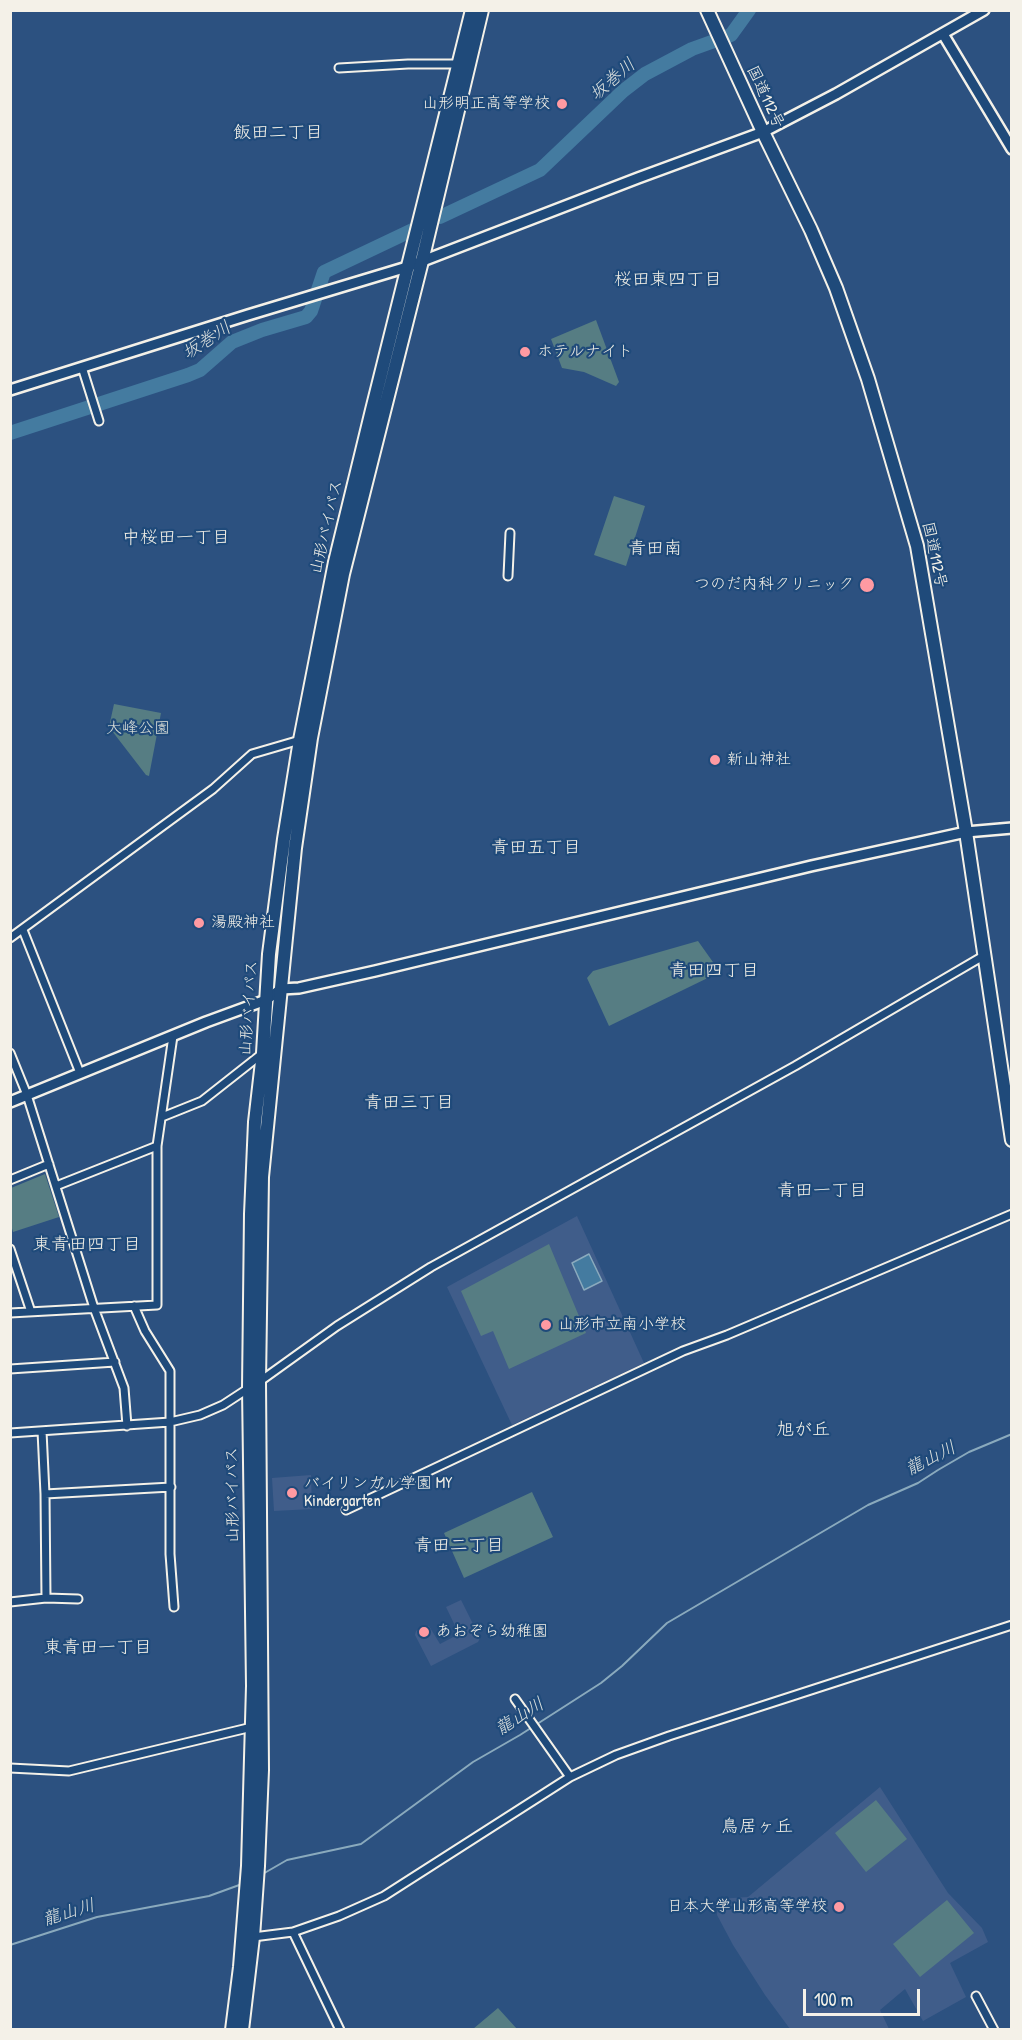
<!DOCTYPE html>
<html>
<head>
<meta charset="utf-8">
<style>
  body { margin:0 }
  #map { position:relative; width:1022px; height:2040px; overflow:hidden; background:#2c5180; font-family:"Patrick Hand",sans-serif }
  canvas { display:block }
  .frame { position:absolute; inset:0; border:12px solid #f4f1e8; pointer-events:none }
  .scale { position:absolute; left:803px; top:1989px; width:117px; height:27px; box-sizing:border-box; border:3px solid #f4f1e8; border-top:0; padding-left:8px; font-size:18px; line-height:21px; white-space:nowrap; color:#f4f1e8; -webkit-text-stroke:4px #1f4a7a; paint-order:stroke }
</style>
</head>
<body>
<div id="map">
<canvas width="1022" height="2040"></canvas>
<div class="frame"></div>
<div class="scale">100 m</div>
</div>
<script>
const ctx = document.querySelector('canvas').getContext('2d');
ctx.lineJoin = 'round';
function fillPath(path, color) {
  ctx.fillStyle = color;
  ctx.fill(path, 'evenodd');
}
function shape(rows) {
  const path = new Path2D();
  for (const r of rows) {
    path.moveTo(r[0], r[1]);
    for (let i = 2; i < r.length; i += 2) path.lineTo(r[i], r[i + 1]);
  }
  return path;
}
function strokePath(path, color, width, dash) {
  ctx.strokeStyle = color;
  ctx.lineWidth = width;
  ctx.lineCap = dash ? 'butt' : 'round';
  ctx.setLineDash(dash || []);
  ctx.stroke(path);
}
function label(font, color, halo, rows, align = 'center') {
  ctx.font = font + ' "Patrick Hand","Klee One",sans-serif';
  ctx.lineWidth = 4.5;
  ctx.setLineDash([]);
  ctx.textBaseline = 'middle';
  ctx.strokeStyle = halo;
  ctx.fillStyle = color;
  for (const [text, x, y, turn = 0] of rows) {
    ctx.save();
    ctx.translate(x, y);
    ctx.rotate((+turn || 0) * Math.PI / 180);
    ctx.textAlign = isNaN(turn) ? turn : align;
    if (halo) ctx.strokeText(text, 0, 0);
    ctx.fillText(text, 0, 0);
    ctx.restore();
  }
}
fillPath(shape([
  [577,1216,644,1363,512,1425,447,1287],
  [311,1475,312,1509,274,1511,272,1478],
  [461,1600,480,1638,478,1642,431,1666,415,1635,416,1631,422,1626,429,1626,440,1644,459,1634,446,1607],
  [880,1787,948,1893,982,1928,988,1942,950,1963,966,1997,923,2021,905,1989,880,2010,889,2029,790,2029,765,1995,733,1945,717,1915,718,1899,748,1897]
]), '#405d8a');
fillPath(shape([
  [596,320,619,382,616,386,584,372,562,368,551,339],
  [614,496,645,506,626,566,594,555],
  [114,704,161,713,149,776,146,775,109,727],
  [698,941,720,972,609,1026,587,978,593,971],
  [45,1174,59,1217,13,1232,11,1225,11,1188],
  [549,1244,586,1333,509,1369,493,1331,481,1336,461,1291],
  [532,1492,553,1537,464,1578,444,1533],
  [876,1800,907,1839,866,1872,835,1833],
  [947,1900,974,1933,920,1977,893,1944],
  [498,2008,517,2029,473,2029]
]), '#567d83');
const water = shape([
  [589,1254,602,1281,584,1290,572,1263,589,1254]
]);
fillPath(water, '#447ba0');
strokePath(water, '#8aaabd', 1.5);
strokePath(shape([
  [261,1875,287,1860,361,1844,473,1762,520,1735,601,1683,622,1666,667,1623,868,1505,918,1483,938,1470,969,1452,1012,1434],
  [10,1945,97,1917,209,1896,242,1884]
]), '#8aaabd', 2);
strokePath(shape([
  [440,217,540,170,623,91,645,74,692,49,731,35,749,10],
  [10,433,188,375,200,370,232,342,262,330,306,317,311,311,324,272,423,225]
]), '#447ba0', 14);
const street = shape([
  [339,68,408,64,459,64],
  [82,367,99,421],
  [508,576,510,533],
  [23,930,80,1073],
  [10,938,213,789,252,754,300,740],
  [10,1053,27,1095,94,1308,124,1388,127,1426],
  [162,1117,202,1101,263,1053],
  [10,1180,49,1164],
  [56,1186,157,1146],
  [10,1249,31,1312],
  [134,1306,145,1331,170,1371,170,1554,174,1607],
  [10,1313,157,1305,157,1146,173,1036],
  [10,1369,115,1362],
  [259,1382,337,1326,431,1267,795,1066,985,955],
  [42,1431,45,1494,46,1598],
  [10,1433,170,1422,200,1415,223,1405,249,1388],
  [45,1494,171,1487],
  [346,1510,683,1351,727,1335,1012,1214],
  [10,1602,46,1598,78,1599],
  [515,1699,570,1777],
  [10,1768,69,1771,252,1727],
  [293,1932,340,2030],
  [253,1937,293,1932,339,1916,384,1896,570,1777,616,1755,669,1736,1012,1625],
  [976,1996,994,2030]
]);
const secondary = shape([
  [943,34,1012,149],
  [10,390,248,315,407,267,638,178,763,132,836,94,984,10],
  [10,1102,206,1022,266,1000,281,989,299,988,375,971,811,866,966,832,1012,828]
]);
const highway = shape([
  [707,10,763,132,811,230,836,288,868,379,917,546,966,832,1012,1140],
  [232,2030,240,1967,248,1866,253,1686,249,1388,251,1214,255,1122,263,1053,269,954,284,839,300,740,335,562,372,410,472,10],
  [242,2030,253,1937,258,1866,262,1770,259,1382,262,1177,295,848,311,738,343,574,422,261,482,10]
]);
strokePath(street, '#f4f1e8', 11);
strokePath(secondary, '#f4f1e8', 14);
strokePath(highway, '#f4f1e8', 16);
strokePath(street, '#1f4a7a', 7);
strokePath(secondary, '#1f4a7a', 9);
strokePath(highway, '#1f4a7a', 12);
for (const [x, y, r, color] of [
  [562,104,6,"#ff9aa2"],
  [525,352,6,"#ff9aa2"],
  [867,585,8,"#ff9aa2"],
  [715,760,6,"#ff9aa2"],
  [199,923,6,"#ff9aa2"],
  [546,1325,6,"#ff9aa2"],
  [292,1493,6,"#ff9aa2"],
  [424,1632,6,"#ff9aa2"],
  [839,1907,6,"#ff9aa2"]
]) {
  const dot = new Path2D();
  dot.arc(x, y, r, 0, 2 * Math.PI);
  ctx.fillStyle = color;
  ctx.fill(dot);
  strokePath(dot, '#1f4a7a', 2);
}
label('16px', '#f4f1e8', '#1f4a7a', [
  ["国道112号",765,97,65],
  ["山形バイパス",327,527,-77],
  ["国道112号",934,555,78],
  ["山形バイパス",249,1008,-86],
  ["山形バイパス",233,1495,-91]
]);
label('16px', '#f4f1e8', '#1f4a7a', [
  ["山形明正高等学校",550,104,"right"],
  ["ホテルナイト",537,352],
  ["つのだ内科クリニック",854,585,"right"],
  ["新山神社",727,760],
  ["湯殿神社",211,923],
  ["山形市立南小学校",558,1325],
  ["バイリンガル学園 MY",304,1484],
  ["Kindergarten",304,1502],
  ["あおぞら幼稚園",436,1632],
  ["日本大学山形高等学校",827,1907,"right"]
], 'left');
label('16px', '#dce0d9', '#1f4a7a', [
  ["大峰公園",138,729]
]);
label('italic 18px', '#dadfdd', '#1f4a7a', [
  ["坂巻川",613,80,-41],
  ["坂巻川",207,341,-33],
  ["龍山川",931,1459,-27],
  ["龍山川",520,1717,-32],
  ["龍山川",69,1913,-17]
]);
label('18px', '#f4f1e8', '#1f4a7a', [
  ["飯田二丁目",278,133],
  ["桜田東四丁目",668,280],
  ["中桜田一丁目",176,538],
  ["青田南",655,549],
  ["青田五丁目",536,848],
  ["青田四丁目",714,971],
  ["青田三丁目",409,1103],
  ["青田一丁目",822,1191],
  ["東青田四丁目",87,1245],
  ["旭が丘",803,1430],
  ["青田二丁目",459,1546],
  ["東青田一丁目",98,1648],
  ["鳥居ヶ丘",757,1827]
]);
</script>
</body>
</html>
